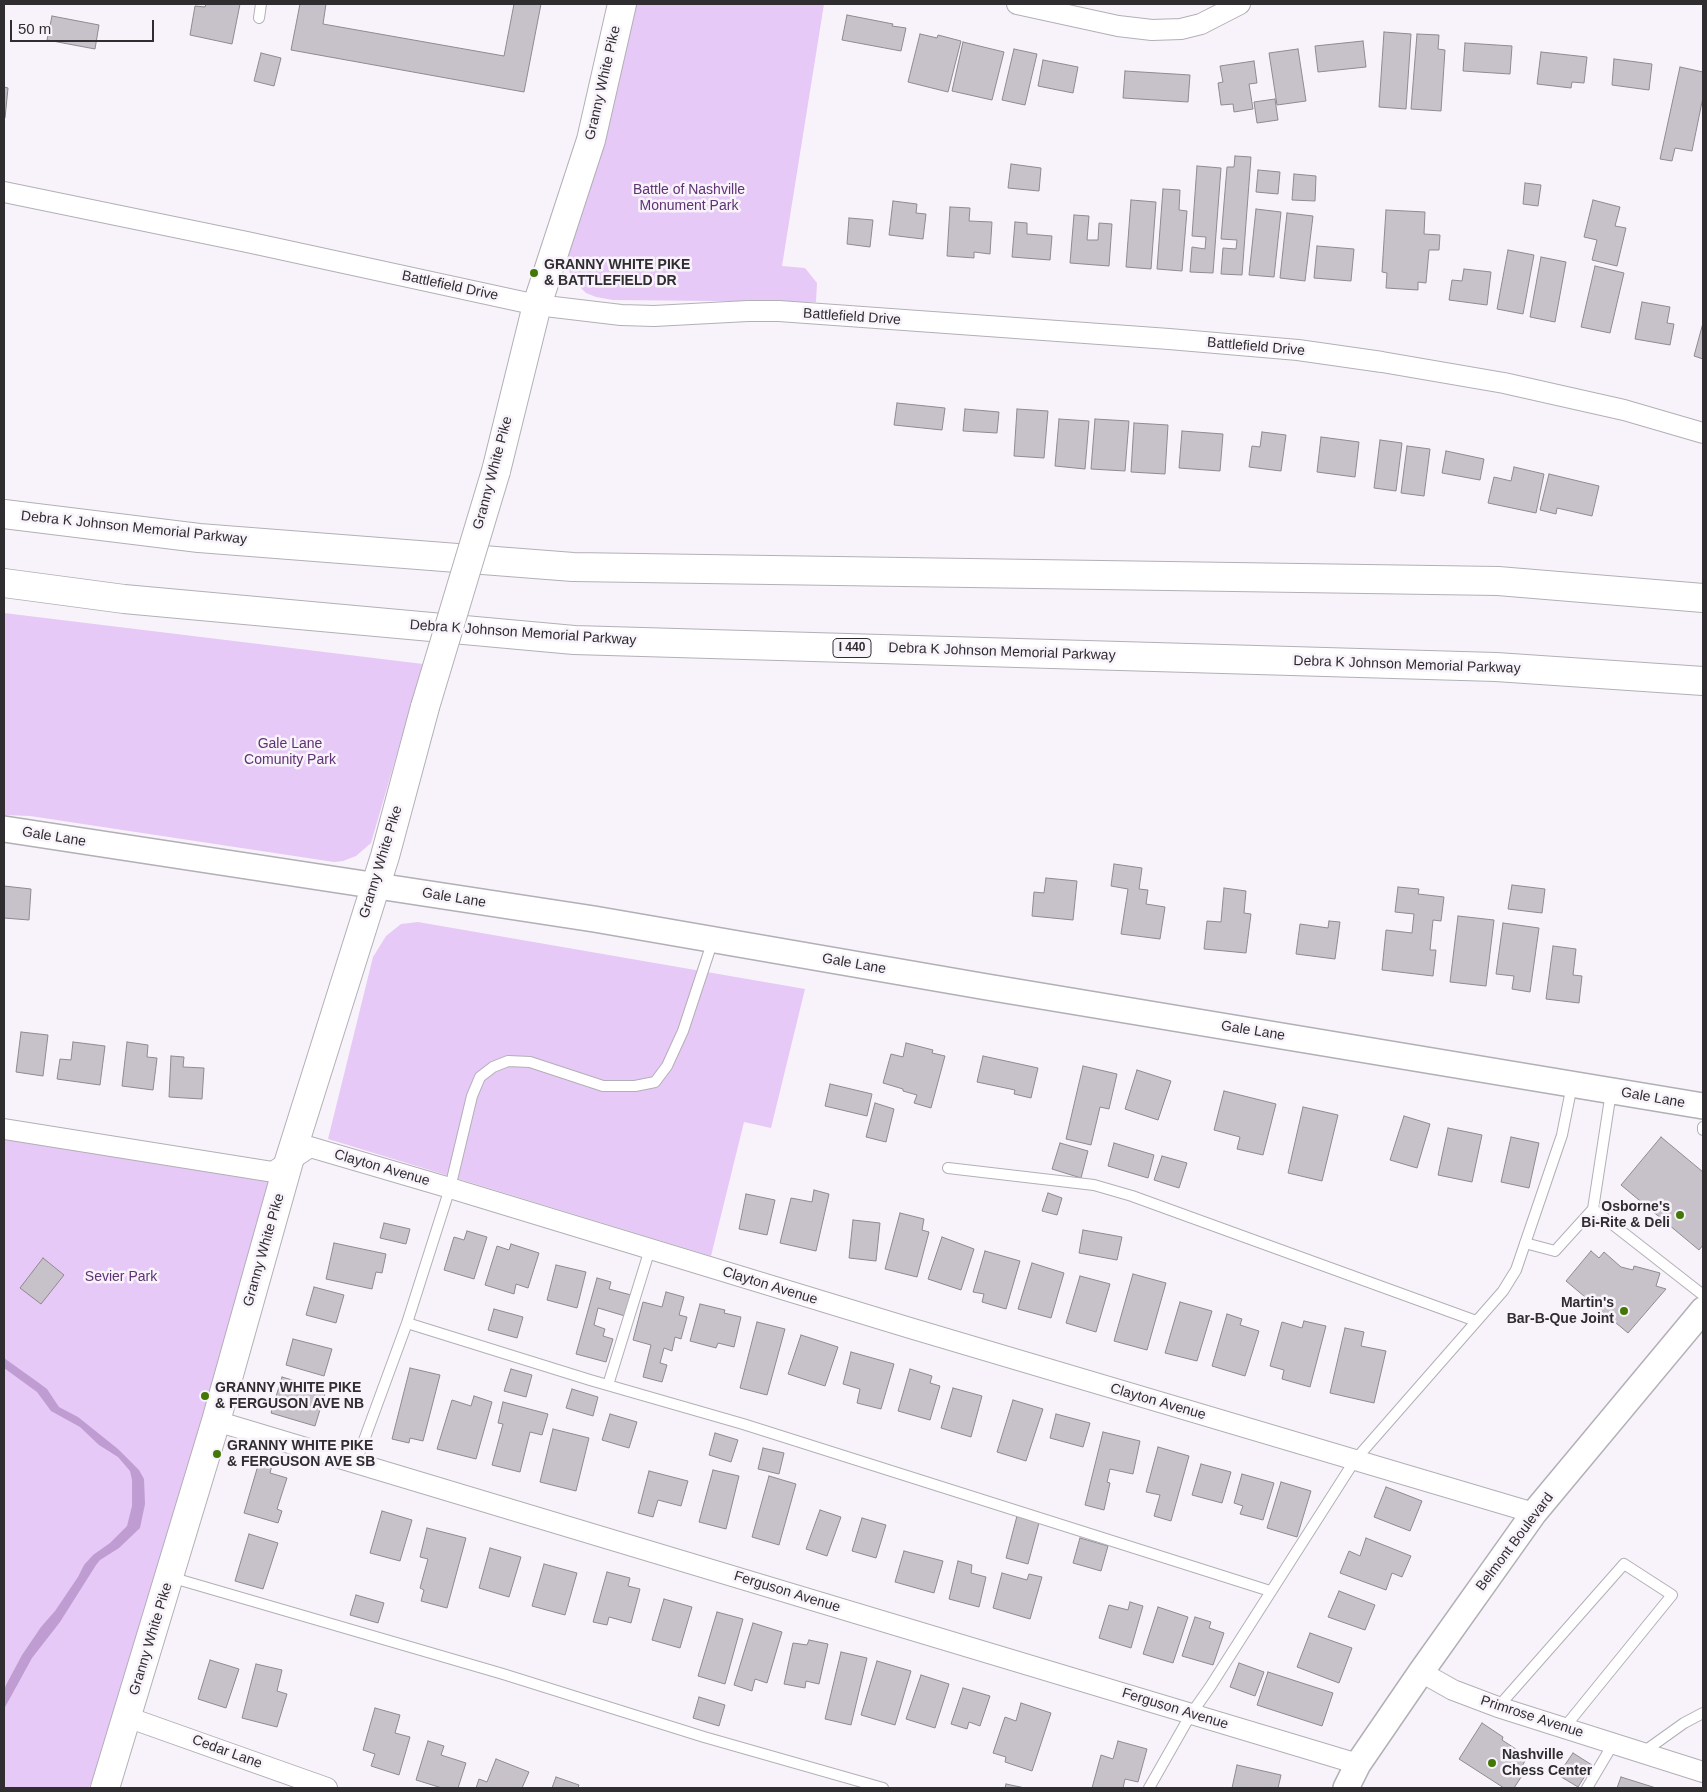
<!DOCTYPE html>
<html>
<head>
<meta charset="utf-8">
<style>
  body { margin:0 }
  #map { position:relative; width:1707px; height:1792px; overflow:hidden; background:#f8f3fa; font-family:Helvetica,sans-serif }
  canvas { display:block }
  .frame { position:absolute; inset:0; border:5px solid #2f2d30; pointer-events:none }
  .scale { position:absolute; left:10px; top:20px; width:144px; height:22px; box-sizing:border-box; border:2px solid #2f2d30; border-top:0; padding-left:6px; font-size:15px; line-height:18px; white-space:nowrap; color:#2f2d30; -webkit-text-stroke:4px #f8f3fa; paint-order:stroke }
</style>
</head>
<body>
<div id="map">
<canvas width="1707" height="1792"></canvas>
<div class="frame"></div>
<div class="scale">50 m</div>
</div>
<script>
const ctx = document.querySelector('canvas').getContext('2d');
ctx.lineJoin = 'round';
function fillPath(path, color) {
  ctx.fillStyle = color;
  ctx.fill(path, 'evenodd');
}
function shape(rows) {
  const path = new Path2D();
  for (const r of rows) {
    path.moveTo(r[0], r[1]);
    for (let i = 2; i < r.length; i += 2) path.lineTo(r[i], r[i + 1]);
  }
  return path;
}
function strokePath(path, color, width, dash) {
  ctx.strokeStyle = color;
  ctx.lineWidth = width;
  ctx.lineCap = dash ? 'butt' : 'round';
  ctx.setLineDash(dash || []);
  ctx.stroke(path);
}
function label(font, color, halo, rows, align = 'center') {
  ctx.font = font + ' Helvetica,sans-serif';
  ctx.lineWidth = 5;
  ctx.setLineDash([]);
  ctx.textBaseline = 'middle';
  ctx.strokeStyle = halo;
  ctx.fillStyle = color;
  for (const [text, x, y, turn = 0] of rows) {
    ctx.save();
    ctx.translate(x, y);
    ctx.rotate((+turn || 0) * Math.PI / 180);
    ctx.textAlign = isNaN(turn) ? turn : align;
    if (halo) ctx.strokeText(text, 0, 0);
    ctx.fillText(text, 0, 0);
    ctx.restore();
  }
}
fillPath(shape([
  [630,4,824,4,782,266,805,268,817,283,816,302,613,300,596,297,586,293,575,282,570,274,567,258],
  [4,613,423,664,371,843,356,856,343,861,334,862,30,816,4,815],
  [418,922,805,989,771,1128,744,1122,711,1256,328,1139,373,957,386,936,401,924],
  [4,1138,272,1180,108,1744,89,1788,4,1788]
]), '#e6c9f6');
fillPath(shape([
  [4,1358,39,1383,47,1389,59,1407,78,1417,118,1449,139,1470,144,1479,145,1504,140,1528,119,1548,100,1560,96,1565,60,1622,32,1658,4,1709,4,1691,6,1685,22,1655,41,1627,55,1611,78,1577,84,1565,93,1555,110,1543,127,1526,132,1506,132,1480,130,1471,118,1457,99,1445,80,1427,51,1411,37,1392,4,1368]
]), '#bf9cd2');
const building = shape([
  [206,4,240,4,232,44,190,35,195,6,205,7,206,4],
  [300,4,326,4,323,24,504,56,514,4,541,4,524,92,291,50,300,4],
  [847,15,893,24,892,26,906,28,901,51,842,40,847,15],
  [52,16,99,25,95,49,47,40,52,16],
  [1384,32,1411,34,1406,109,1379,107,1384,32],
  [920,34,937,38,938,35,961,41,948,92,908,82,920,34],
  [1417,34,1439,35,1438,49,1445,50,1441,111,1411,109,1417,34],
  [1363,41,1366,67,1318,72,1315,46,1363,41],
  [963,42,1004,52,992,100,952,91,963,42],
  [1465,43,1512,46,1510,74,1463,71,1465,43],
  [1014,49,1037,54,1025,105,1002,100,1014,49],
  [1298,49,1306,101,1277,105,1269,53,1298,49],
  [1541,52,1587,57,1584,83,1572,82,1571,88,1537,84,1541,52],
  [261,53,281,58,274,86,254,81,261,53],
  [1614,59,1652,64,1649,90,1612,85,1614,59],
  [1043,60,1078,67,1073,93,1038,86,1043,60],
  [1254,61,1257,83,1249,84,1253,109,1234,112,1233,104,1221,105,1218,83,1223,82,1220,66,1254,61],
  [1680,67,1703,72,1703,97,1692,151,1675,148,1672,161,1660,159,1680,67],
  [1125,71,1190,75,1188,102,1123,98,1125,71],
  [4,87,8,88,5,118,4,117,4,87],
  [1275,99,1278,120,1257,123,1254,102,1275,99],
  [1235,156,1251,157,1242,275,1221,274,1223,248,1236,249,1237,240,1221,239,1227,167,1234,167,1235,156],
  [1011,164,1041,168,1039,191,1008,188,1011,164],
  [1197,166,1221,168,1213,273,1190,272,1192,247,1205,249,1206,237,1192,236,1197,166],
  [1258,170,1280,172,1278,194,1256,192,1258,170],
  [1294,174,1316,176,1315,201,1292,200,1294,174],
  [1525,183,1541,185,1538,206,1523,204,1525,183],
  [1163,189,1180,190,1179,210,1187,211,1182,271,1157,269,1163,189],
  [1131,200,1156,202,1151,269,1126,267,1131,200],
  [1593,200,1620,207,1615,226,1626,228,1617,266,1592,260,1597,240,1584,237,1593,200],
  [893,201,917,204,916,213,926,214,923,239,889,235,893,201],
  [950,207,970,208,969,221,992,222,990,254,974,252,974,258,947,256,950,207],
  [1256,209,1281,212,1274,277,1249,275,1256,209],
  [1386,210,1425,212,1424,234,1440,235,1439,250,1429,250,1426,283,1418,282,1418,290,1386,288,1387,273,1382,272,1386,210],
  [1287,213,1313,216,1305,281,1280,278,1287,213],
  [1074,215,1089,216,1087,240,1098,240,1099,223,1112,224,1109,266,1070,263,1074,215],
  [849,218,873,220,870,247,847,244,849,218],
  [1015,222,1027,223,1027,234,1052,236,1050,260,1012,257,1015,222],
  [1317,246,1354,249,1351,281,1314,278,1317,246],
  [1508,250,1534,255,1523,314,1497,309,1508,250],
  [1541,257,1566,262,1555,322,1530,317,1541,257],
  [1595,266,1624,273,1610,333,1581,327,1595,266],
  [1464,269,1491,272,1487,305,1449,300,1452,280,1462,281,1464,269],
  [1642,302,1670,307,1667,323,1674,324,1670,345,1635,339,1642,302],
  [1703,323,1703,359,1694,356,1703,323],
  [897,403,945,408,942,430,894,425,897,403],
  [965,409,999,412,997,433,963,431,965,409],
  [1017,409,1048,411,1044,458,1014,456,1017,409],
  [1059,419,1089,421,1085,469,1055,466,1059,419],
  [1095,419,1129,421,1125,471,1091,469,1095,419],
  [1134,423,1168,425,1165,474,1131,472,1134,423],
  [1182,431,1223,434,1220,471,1179,468,1182,431],
  [1262,432,1286,435,1281,471,1249,467,1252,446,1260,447,1262,432],
  [1321,437,1359,442,1355,477,1317,472,1321,437],
  [1380,440,1402,443,1396,491,1374,488,1380,440],
  [1407,446,1430,449,1424,496,1401,493,1407,446],
  [1446,451,1484,459,1480,480,1442,473,1446,451],
  [1514,467,1544,474,1536,513,1488,503,1494,477,1511,481,1514,467],
  [1549,474,1599,486,1592,516,1557,508,1556,514,1540,510,1549,474],
  [1114,864,1142,868,1139,889,1148,890,1146,904,1165,907,1160,939,1121,934,1128,889,1111,886,1114,864],
  [1046,878,1077,881,1073,920,1032,916,1034,892,1044,893,1046,878],
  [1512,885,1545,889,1542,913,1508,909,1512,885],
  [4,886,31,889,29,920,4,918,4,886],
  [1398,887,1419,889,1418,894,1444,897,1441,921,1433,920,1430,950,1436,950,1433,976,1382,970,1386,930,1412,933,1414,914,1395,912,1398,887],
  [1224,888,1246,891,1244,913,1251,914,1246,953,1204,949,1207,921,1221,922,1224,888],
  [1458,916,1494,920,1486,986,1450,982,1458,916],
  [1329,921,1340,922,1335,959,1296,954,1300,924,1328,928,1329,921],
  [1503,923,1539,928,1530,992,1512,989,1514,976,1496,974,1503,923],
  [1553,946,1576,949,1573,975,1582,976,1579,1003,1546,999,1553,946],
  [21,1032,48,1035,43,1076,16,1072,21,1032],
  [73,1042,105,1046,100,1085,57,1079,60,1059,71,1060,73,1042],
  [127,1042,148,1045,147,1057,157,1058,153,1090,122,1086,127,1042],
  [906,1043,933,1050,932,1053,945,1056,931,1108,914,1103,917,1095,903,1091,903,1089,883,1083,891,1054,903,1057,906,1043],
  [171,1056,184,1057,183,1067,204,1068,202,1099,169,1097,171,1056],
  [983,1056,1038,1068,1031,1098,1014,1094,1015,1090,977,1082,983,1056],
  [1083,1066,1117,1074,1109,1109,1100,1107,1091,1145,1066,1139,1083,1066],
  [1137,1070,1171,1081,1158,1120,1125,1109,1137,1070],
  [830,1084,872,1094,867,1116,825,1106,830,1084],
  [1224,1091,1276,1104,1263,1155,1237,1149,1240,1137,1214,1130,1224,1091],
  [875,1103,894,1109,886,1142,866,1137,875,1103],
  [1303,1107,1338,1115,1322,1181,1288,1173,1303,1107],
  [1404,1116,1430,1124,1417,1168,1390,1160,1404,1116],
  [1448,1128,1482,1135,1472,1182,1438,1175,1448,1128],
  [1511,1137,1539,1143,1529,1188,1501,1182,1511,1137],
  [1661,1137,1703,1172,1703,1245,1699,1250,1621,1185,1661,1137],
  [1060,1143,1088,1151,1081,1178,1052,1169,1060,1143],
  [1114,1143,1154,1155,1148,1178,1108,1166,1114,1143],
  [1162,1156,1187,1163,1179,1188,1154,1180,1162,1156],
  [814,1190,829,1194,816,1251,780,1243,791,1198,812,1202,814,1190],
  [1048,1193,1062,1198,1057,1215,1042,1211,1048,1193],
  [746,1194,775,1200,767,1235,739,1229,746,1194],
  [900,1213,924,1219,922,1230,929,1232,917,1277,885,1269,900,1213],
  [853,1220,880,1223,876,1261,849,1258,853,1220],
  [384,1223,410,1229,406,1244,380,1238,384,1223],
  [1083,1230,1122,1237,1117,1260,1079,1253,1083,1230],
  [467,1231,487,1237,474,1279,444,1270,454,1237,464,1240,467,1231],
  [942,1237,974,1249,961,1290,928,1279,942,1237],
  [334,1243,386,1254,382,1273,376,1272,372,1289,326,1279,334,1243],
  [511,1244,539,1253,528,1288,516,1284,514,1294,485,1285,497,1246,509,1250,511,1244],
  [985,1251,1020,1261,1006,1309,982,1302,984,1294,973,1292,985,1251],
  [1591,1251,1599,1258,1604,1252,1621,1267,1633,1270,1634,1266,1660,1273,1656,1286,1666,1289,1628,1333,1566,1281,1591,1251],
  [43,1258,64,1275,41,1304,20,1288,43,1258],
  [1032,1263,1064,1273,1051,1318,1018,1309,1032,1263],
  [556,1265,586,1272,577,1308,547,1300,556,1265],
  [1133,1274,1166,1283,1147,1350,1114,1341,1133,1274],
  [1080,1276,1110,1284,1096,1332,1066,1323,1080,1276],
  [597,1278,611,1282,609,1289,631,1295,625,1316,598,1308,594,1325,605,1329,603,1336,613,1339,606,1362,576,1354,597,1278],
  [314,1287,344,1295,336,1323,306,1315,314,1287],
  [666,1292,684,1297,679,1315,687,1317,681,1339,675,1337,672,1351,664,1348,660,1363,667,1365,662,1382,643,1377,651,1345,633,1340,643,1302,662,1307,666,1292],
  [1180,1302,1212,1311,1197,1361,1165,1353,1180,1302],
  [700,1304,725,1310,724,1313,741,1317,734,1347,718,1343,716,1348,690,1341,700,1304],
  [494,1309,523,1317,517,1338,488,1330,494,1309],
  [1227,1314,1242,1319,1240,1325,1259,1331,1245,1376,1212,1366,1227,1314],
  [1304,1321,1326,1326,1310,1387,1282,1379,1284,1370,1270,1366,1282,1322,1302,1328,1304,1321],
  [757,1322,785,1329,767,1395,740,1388,757,1322],
  [1345,1328,1364,1332,1361,1346,1386,1351,1374,1403,1330,1393,1345,1328],
  [801,1335,838,1347,825,1386,788,1374,801,1335],
  [293,1339,332,1349,324,1376,286,1365,293,1339],
  [851,1352,894,1364,881,1409,857,1403,860,1389,843,1384,851,1352],
  [410,1368,440,1375,423,1441,410,1438,409,1443,392,1439,410,1368],
  [511,1369,532,1375,526,1397,504,1391,511,1369],
  [910,1369,932,1376,930,1383,940,1386,930,1420,898,1411,910,1369],
  [282,1377,326,1390,315,1426,271,1413,282,1377],
  [953,1388,982,1396,971,1437,941,1428,953,1388],
  [572,1389,598,1397,593,1416,566,1408,572,1389],
  [474,1396,492,1402,476,1459,437,1449,452,1400,471,1406,474,1396],
  [1013,1400,1043,1409,1026,1461,997,1452,1013,1400],
  [503,1402,548,1414,542,1435,530,1432,520,1472,492,1465,503,1424,498,1423,503,1402],
  [610,1414,637,1422,629,1448,602,1440,610,1414],
  [1056,1414,1090,1423,1083,1447,1050,1438,1056,1414],
  [553,1429,589,1438,576,1491,540,1482,553,1429],
  [1103,1432,1140,1441,1133,1474,1110,1469,1107,1482,1110,1483,1104,1510,1085,1505,1103,1432],
  [715,1433,738,1440,731,1462,709,1455,715,1433],
  [1158,1447,1189,1456,1171,1521,1154,1516,1160,1495,1146,1492,1158,1447],
  [763,1448,784,1453,779,1474,758,1469,763,1448],
  [259,1462,272,1465,270,1473,287,1478,277,1509,282,1511,278,1523,244,1513,259,1462],
  [1201,1464,1231,1472,1222,1503,1192,1495,1201,1464],
  [713,1470,739,1476,726,1529,699,1522,713,1470],
  [649,1471,688,1481,681,1506,658,1500,653,1517,638,1513,649,1471],
  [1242,1474,1274,1483,1263,1520,1240,1514,1243,1506,1234,1503,1242,1474],
  [769,1476,796,1484,779,1545,752,1537,769,1476],
  [1281,1482,1311,1491,1297,1537,1267,1528,1281,1482],
  [1386,1487,1422,1501,1410,1531,1374,1517,1386,1487],
  [820,1510,841,1517,827,1556,806,1549,820,1510],
  [382,1511,412,1520,400,1561,370,1553,382,1511],
  [1017,1516,1039,1523,1028,1564,1006,1558,1017,1516],
  [862,1518,886,1525,876,1558,852,1551,862,1518],
  [427,1528,466,1538,447,1608,421,1601,424,1590,420,1588,428,1559,420,1557,427,1528],
  [249,1534,278,1543,263,1589,235,1581,249,1534],
  [1080,1538,1108,1546,1101,1571,1073,1563,1080,1538],
  [1366,1538,1411,1556,1402,1577,1392,1573,1386,1590,1340,1573,1349,1551,1360,1556,1366,1538],
  [490,1548,521,1557,509,1597,479,1588,490,1548],
  [904,1551,943,1561,934,1593,895,1582,904,1551],
  [958,1561,972,1565,971,1573,986,1577,979,1607,949,1599,958,1561],
  [544,1564,577,1573,565,1615,532,1606,544,1564],
  [607,1572,630,1578,628,1586,640,1589,631,1623,609,1617,607,1625,593,1622,607,1572],
  [1002,1573,1027,1580,1029,1574,1042,1577,1030,1619,993,1608,1002,1573],
  [1339,1591,1375,1605,1365,1630,1328,1617,1339,1591],
  [356,1595,384,1603,378,1623,350,1615,356,1595],
  [664,1599,692,1607,680,1648,652,1640,664,1599],
  [1130,1602,1143,1606,1131,1648,1099,1638,1109,1605,1128,1610,1130,1602],
  [1158,1607,1188,1617,1173,1663,1143,1654,1158,1607],
  [717,1612,743,1619,725,1684,698,1676,717,1612],
  [1195,1617,1211,1622,1209,1628,1224,1633,1213,1665,1182,1656,1195,1617],
  [753,1623,782,1632,767,1683,755,1679,752,1691,734,1685,753,1623],
  [1310,1633,1352,1648,1339,1683,1297,1667,1310,1633],
  [809,1640,828,1644,819,1684,806,1681,805,1688,784,1684,793,1643,807,1645,809,1640],
  [841,1652,867,1658,851,1725,825,1719,841,1652],
  [210,1660,239,1669,226,1708,198,1699,210,1660],
  [877,1661,911,1671,895,1725,861,1715,877,1661],
  [1239,1663,1264,1672,1255,1696,1230,1687,1239,1663],
  [256,1664,282,1670,277,1691,287,1694,277,1727,242,1718,256,1664],
  [1268,1672,1333,1693,1322,1726,1257,1705,1268,1672],
  [921,1675,949,1684,935,1728,906,1719,921,1675],
  [963,1688,990,1696,980,1726,969,1722,967,1729,951,1724,963,1688],
  [699,1697,725,1705,719,1726,693,1718,699,1697],
  [1021,1703,1051,1713,1032,1771,1005,1762,1006,1757,993,1753,1005,1717,1016,1721,1021,1703],
  [375,1708,400,1715,395,1733,410,1737,399,1775,371,1766,375,1754,363,1750,375,1708],
  [1482,1723,1503,1737,1502,1740,1522,1753,1519,1757,1525,1761,1521,1768,1525,1771,1514,1788,1504,1788,1459,1759,1482,1723],
  [428,1741,444,1746,441,1755,466,1763,458,1788,442,1788,416,1780,428,1741],
  [1118,1741,1147,1749,1138,1782,1125,1779,1123,1788,1092,1788,1101,1755,1113,1759,1118,1741],
  [1573,1753,1592,1765,1578,1787,1558,1775,1573,1753],
  [496,1759,529,1772,522,1788,476,1788,479,1779,487,1782,496,1759],
  [1237,1765,1281,1775,1278,1788,1232,1788,1237,1765],
  [556,1777,579,1785,578,1788,552,1788,556,1777],
  [1621,1777,1656,1788,1617,1788,1621,1777],
  [1006,1784,1025,1788,1005,1788,1006,1784]
]);
fillPath(building, '#c7c2c9');
strokePath(building, '#8e8a91', 1);
const service = shape([
  [259,18,261,4],
  [1703,1127,1703,1130],
  [948,1168,1094,1185,1132,1196,1476,1321],
  [1593,1209,1703,1295],
  [1525,1243,1555,1251,1593,1209,1611,1092],
  [407,1323,590,1380,743,1424,1270,1591],
  [608,1385,650,1249],
  [356,1462,407,1323,450,1188,472,1096,480,1077,493,1067,508,1061,530,1062,603,1086,635,1086,655,1082,667,1066,683,1031,713,940],
  [170,1577,503,1674,704,1737,883,1788],
  [1498,1707,1624,1564,1672,1595,1564,1728],
  [1642,1753,1684,1723,1703,1713],
  [1149,1788,1191,1714,1210,1687,1355,1460,1503,1291,1516,1270,1562,1135,1572,1085],
  [1587,1788,1613,1744]
]);
const minor = shape([
  [1017,4,1118,26,1152,30,1181,29,1201,24,1240,4],
  [4,192,247,242,537,305,621,315,654,316,748,311,779,311,1169,339,1298,350,1382,362,1504,383,1624,410,1703,433],
  [4,1129,273,1172,310,1147,450,1188,910,1328,1534,1513],
  [216,1421,1358,1764],
  [1421,1672,1453,1690,1498,1707,1703,1772],
  [127,1717,327,1788]
]);
const tertiary = shape([
  [4,829,594,919,987,987,1703,1106],
  [1346,1788,1358,1764,1421,1672,1534,1513,1703,1310]
]);
const secondary = shape([
  [496,471,537,305,591,140,622,4],
  [105,1788,216,1421,289,1161,385,856,425,707]
]);
const motorway = shape([
  [4,514,199,538,573,567,1498,581,1703,598],
  [4,583,124,599,574,640,1496,667,1703,681]
]);
strokePath(service, '#b3afb6', 12);
strokePath(minor, '#b3afb6', 22);
strokePath(tertiary, '#b3afb6', 28);
strokePath(secondary, '#b3afb6', 30);
strokePath(motorway, '#b3afb6', 30);
strokePath(service, '#fff', 10);
strokePath(minor, '#fff', 20);
strokePath(tertiary, '#fff', 25);
strokePath(secondary, '#fff', 28);
strokePath(motorway, '#fff', 28);
const secondaryBridge = shape([
  [425,707,496,471]
]);
strokePath(secondaryBridge, '#b3afb6', 30, []);
strokePath(secondaryBridge, '#fff', 28);
for (const [x, y, r, color] of [
  [534,273,5,"#437807"],
  [1680,1215,5,"#437807"],
  [1624,1311,5,"#437807"],
  [205,1396,5,"#437807"],
  [217,1454,5,"#437807"],
  [1492,1763,5,"#437807"]
]) {
  const dot = new Path2D();
  dot.arc(x, y, r, 0, 2 * Math.PI);
  ctx.fillStyle = color;
  ctx.fill(dot);
  strokePath(dot, '#f8f3fa', 2);
}
for (const [x, y, w] of [
  [852,648,38]
]) {
  const box = new Path2D();
  box.roundRect(x - w / 2, y - 9.5, w, 19, 4);
  ctx.fillStyle = '#f8f3fa';
  ctx.fill(box);
  strokePath(box, '#2f2d30', 1);
}
label('bold 12px', '#2f2d30', null, [
  ["I 440",852,648]
]);
label('14px', '#2f2d30', '#f8f3fa', [
  ["Granny White Pike",603,83,-77],
  ["Battlefield Drive",450,286,12],
  ["Battlefield Drive",852,317,4],
  ["Battlefield Drive",1256,347,5],
  ["Granny White Pike",493,473,-75],
  ["Debra K Johnson Memorial Parkway",134,528,6],
  ["Debra K Johnson Memorial Parkway",523,633,4],
  ["Debra K Johnson Memorial Parkway",1002,652,2],
  ["Debra K Johnson Memorial Parkway",1407,665,2],
  ["Gale Lane",54,837,9],
  ["Granny White Pike",381,862,-73],
  ["Gale Lane",454,898,9],
  ["Gale Lane",854,964,10],
  ["Gale Lane",1253,1031,9],
  ["Gale Lane",1653,1098,10],
  ["Clayton Avenue",382,1168,16],
  ["Granny White Pike",264,1250,-74],
  ["Clayton Avenue",770,1286,17],
  ["Clayton Avenue",1158,1402,16],
  ["Belmont Boulevard",1515,1542,-53],
  ["Ferguson Avenue",787,1592,17],
  ["Granny White Pike",151,1639,-73],
  ["Ferguson Avenue",1175,1709,17],
  ["Primrose Avenue",1532,1717,18],
  ["Cedar Lane",227,1752,20]
]);
label('14px', '#5e3273', '#f8f3fa', [
  ["Battle of Nashville",689,190],
  ["Monument Park",689,206],
  ["Gale Lane",290,744],
  ["Comunity Park",290,760],
  ["Sevier Park",121,1277]
]);
label('bold 14px', '#2f2d30', '#f8f3fa', [
  ["GRANNY WHITE PIKE",544,265],
  ["& BATTLEFIELD DR",544,281],
  ["Osborne's",1670,1207,"right"],
  ["Bi-Rite & Deli",1670,1223,"right"],
  ["Martin's",1614,1303,"right"],
  ["Bar-B-Que Joint",1614,1319,"right"],
  ["GRANNY WHITE PIKE",215,1388],
  ["& FERGUSON AVE NB",215,1404],
  ["GRANNY WHITE PIKE",227,1446],
  ["& FERGUSON AVE SB",227,1462],
  ["Nashville",1502,1755],
  ["Chess Center",1502,1771]
], 'left');
</script>
</body>
</html>
